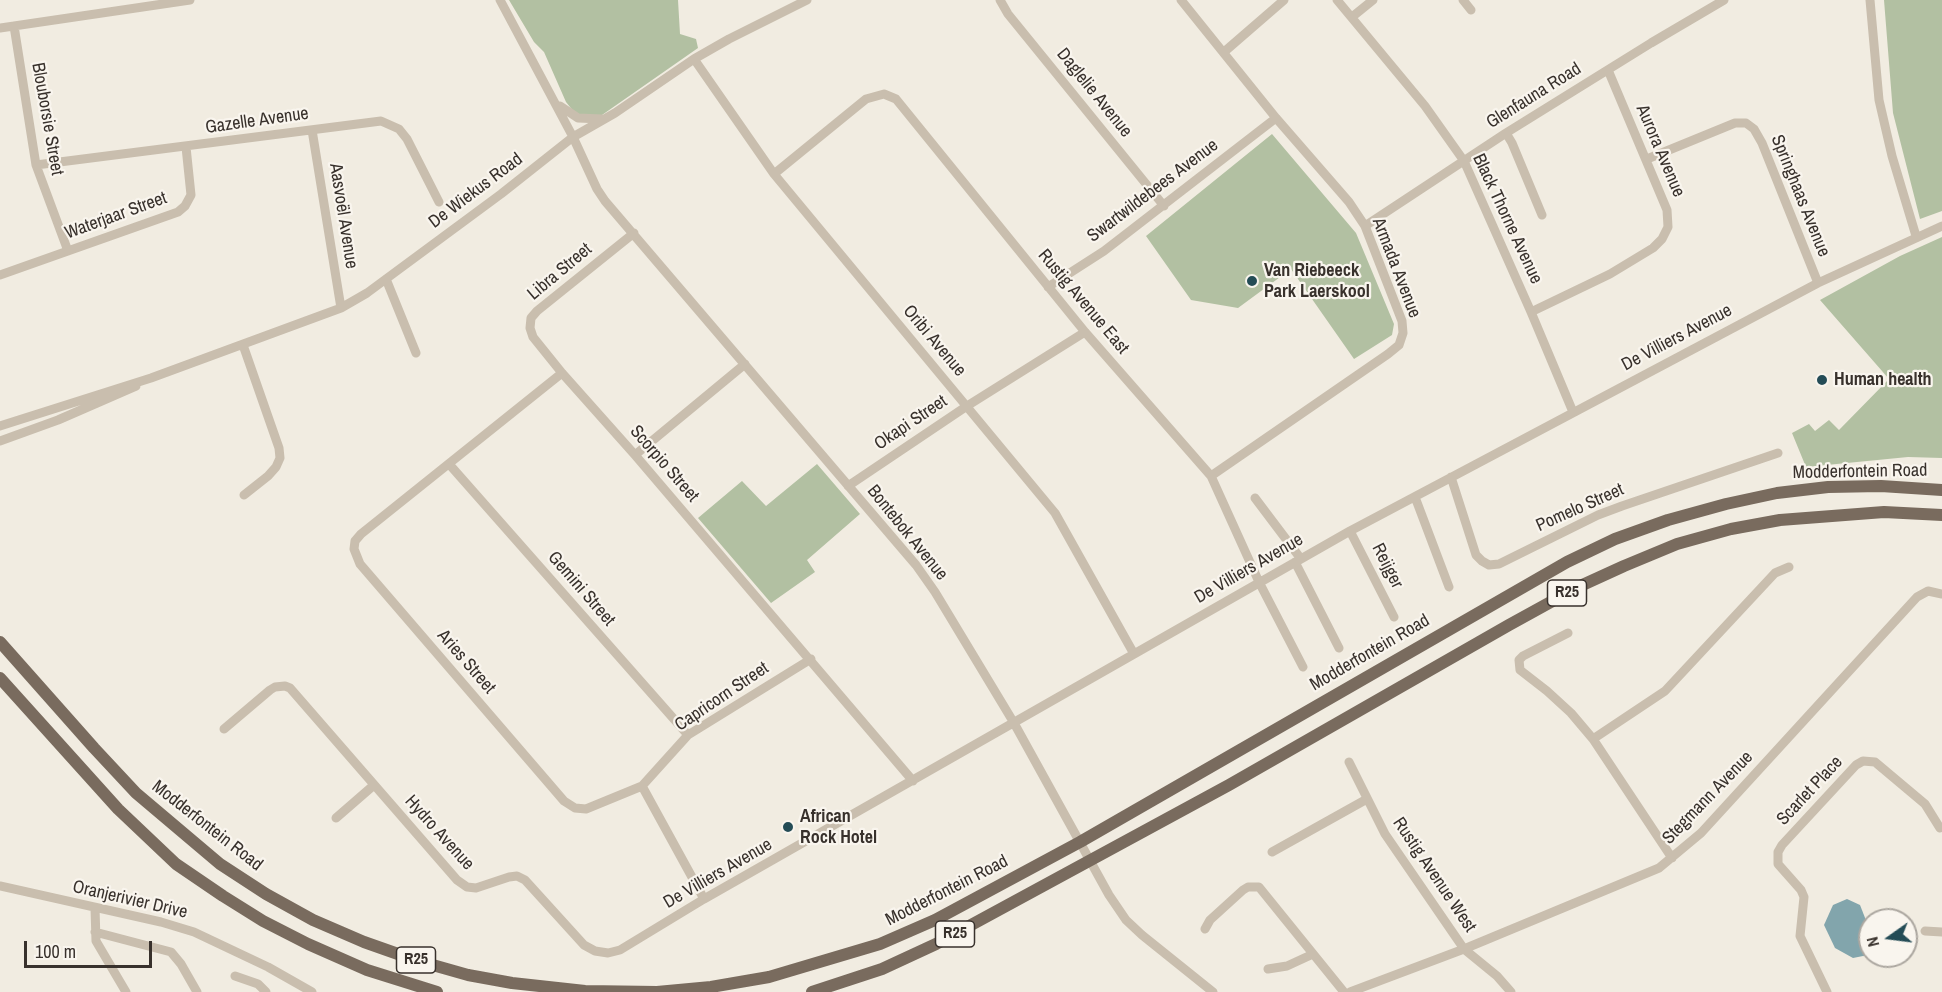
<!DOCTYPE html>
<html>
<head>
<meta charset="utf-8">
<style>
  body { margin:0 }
  #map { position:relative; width:1942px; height:992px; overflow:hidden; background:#f1ece1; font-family:"Archivo Narrow",sans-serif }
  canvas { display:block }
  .north { position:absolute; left:1858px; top:908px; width:60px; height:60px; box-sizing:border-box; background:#f9f5ee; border:2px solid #aca7a0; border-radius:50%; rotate:256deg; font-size:16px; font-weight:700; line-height:24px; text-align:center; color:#38312c }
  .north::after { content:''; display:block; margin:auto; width:21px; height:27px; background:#244c56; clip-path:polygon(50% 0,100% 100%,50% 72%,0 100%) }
  .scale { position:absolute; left:24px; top:941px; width:128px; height:27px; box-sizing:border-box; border:3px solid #38312c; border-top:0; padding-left:8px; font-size:18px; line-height:21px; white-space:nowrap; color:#38312c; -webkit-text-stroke:4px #f9f5ee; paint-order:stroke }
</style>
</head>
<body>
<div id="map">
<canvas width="1942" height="992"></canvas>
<div class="north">N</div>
<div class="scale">100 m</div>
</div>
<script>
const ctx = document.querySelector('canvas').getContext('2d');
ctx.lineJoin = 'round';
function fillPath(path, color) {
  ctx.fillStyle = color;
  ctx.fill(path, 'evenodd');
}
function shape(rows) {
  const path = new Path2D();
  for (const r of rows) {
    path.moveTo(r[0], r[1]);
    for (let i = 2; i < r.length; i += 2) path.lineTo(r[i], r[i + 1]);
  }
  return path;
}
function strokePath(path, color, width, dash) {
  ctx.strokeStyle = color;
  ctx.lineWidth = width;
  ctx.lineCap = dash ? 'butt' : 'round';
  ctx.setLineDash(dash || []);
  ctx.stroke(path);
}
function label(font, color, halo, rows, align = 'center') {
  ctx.font = font + ' "Archivo Narrow",sans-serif';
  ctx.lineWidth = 4.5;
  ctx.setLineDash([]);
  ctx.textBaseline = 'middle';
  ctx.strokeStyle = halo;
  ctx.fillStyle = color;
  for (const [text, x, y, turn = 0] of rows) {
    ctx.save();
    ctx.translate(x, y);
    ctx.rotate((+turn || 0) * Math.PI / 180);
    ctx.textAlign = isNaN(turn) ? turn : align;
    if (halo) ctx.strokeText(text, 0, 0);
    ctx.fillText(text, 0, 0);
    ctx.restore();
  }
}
fillPath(shape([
  [509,0,678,0,680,34,696,39,698,48,602,115,580,116,574,112,566,102,544,52,534,42],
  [1884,0,1942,0,1942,211,1920,219,1893,113],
  [1272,134,1356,233,1394,324,1392,335,1354,359,1291,269,1238,308,1191,300,1146,236],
  [1942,237,1942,458,1908,457,1806,467,1792,433,1809,424,1815,431,1829,420,1839,430,1889,379,1820,300,1900,256],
  [817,464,860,514,807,560,815,572,771,603,698,518,742,481,766,506]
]), '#b2c0a2');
fillPath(shape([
  [1847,899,1860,905,1869,928,1868,955,1853,958,1835,948,1824,925,1833,905]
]), '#82a5ac');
strokePath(shape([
  [500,0,573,137,597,189,605,201,916,565,935,592,1014,723,1109,895,1126,920,1142,935,1213,992],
  [1000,0,1008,14,1164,206],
  [1181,0,1276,118,1349,202,1365,226,1402,321,1403,333,1399,345,1388,354,1211,476],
  [1337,0,1425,106,1464,161,1531,312,1573,412],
  [1463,0,1471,10],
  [1870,0,1879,100,1892,156,1916,236],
  [1352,17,1373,0],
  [14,26,36,165,68,251],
  [0,28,190,0],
  [1224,52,1284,0],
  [694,59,774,174,1055,513,1134,654],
  [560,106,578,118,602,119],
  [312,130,341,308],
  [1506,133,1512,143,1542,215],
  [1647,159,1735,123,1746,123,1754,129,1762,143,1818,283],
  [36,165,381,121,399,129,407,139,439,202],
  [774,174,866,99,884,94,896,99,1085,332,1211,476,1259,582,1303,667],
  [1365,226,1506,133,1651,43,1724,0],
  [634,233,537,311,531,318,530,328,533,337,562,373,635,455,913,781],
  [0,275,178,212,185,206,191,195,186,147],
  [386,279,416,353],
  [1048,287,1104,251,1276,118],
  [1531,312,1610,274,1653,248,1662,239,1668,227,1667,210,1608,70],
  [243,345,279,448,280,458,276,467,268,476,244,495],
  [562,373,361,534,355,541,354,549,360,564,564,801,575,808,586,809,642,786,688,735,811,659],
  [0,426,151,378,341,308,367,293,501,194,573,137,615,113,694,59,729,39,807,0],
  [0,441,58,420,136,386],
  [635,455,745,364],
  [449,464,688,735],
  [1451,477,1476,555,1482,561,1489,565,1499,564,1598,515,1622,506,1778,453],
  [848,486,967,406,1085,332],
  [1415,497,1449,587],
  [1255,498,1301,559],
  [1350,531,1394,617],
  [1295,562,1339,648],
  [1568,633,1523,656,1519,660,1520,670,1547,691,1571,713,1593,739,1672,858],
  [224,729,270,690,275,687,285,686,290,688,457,880,467,887,476,888,509,877,517,876,525,880,584,945,595,951,608,953,620,950,704,899,1350,531,1818,283,1942,226],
  [1593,739,1665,691,1775,573,1789,567],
  [1349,762,1385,834,1464,949,1497,976,1511,992],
  [642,786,704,899],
  [336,818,374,785],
  [1272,852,1367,799],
  [0,886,161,922,194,932,268,967,312,992],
  [95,908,96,941,126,992],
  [1205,929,1210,920,1243,890,1248,887,1259,887,1344,992],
  [1925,931,1942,932],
  [95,932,171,952,181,964,197,992],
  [1268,969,1287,966,1313,954],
  [235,976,258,984,266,992],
  [1350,992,1464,949,1659,868,1701,833,1917,597,1928,591,1942,594],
  [1827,992,1800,936,1804,897,1801,890,1778,864,1778,852,1782,845,1856,765,1863,761,1875,762,1925,804,1940,828]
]), '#c9beae', 9);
strokePath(shape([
  [0,642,94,748,136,793,220,864,266,894,313,920,364,942,415,960,468,975,512,983,585,991,657,992,711,987,769,977,880,944,935,920,1080,842,1567,562,1615,539,1668,520,1726,504,1777,493,1828,487,1881,486,1942,490],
  [0,678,118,809,176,864,223,896,263,921,308,944,367,970,437,992],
  [812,992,882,969,936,944,1229,785,1509,625,1578,587,1624,566,1677,544,1731,529,1780,520,1884,512,1942,515]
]), '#796b5e', 12);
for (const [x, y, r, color] of [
  [1252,281,6,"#244c56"],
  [1822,380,6,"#244c56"],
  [788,827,6,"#244c56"]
]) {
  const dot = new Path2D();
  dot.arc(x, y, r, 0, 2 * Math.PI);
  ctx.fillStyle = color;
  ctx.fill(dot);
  strokePath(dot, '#f9f5ee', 2);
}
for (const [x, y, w] of [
  [1567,593,39],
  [955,934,39],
  [416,960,39]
]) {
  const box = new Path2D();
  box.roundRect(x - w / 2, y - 13, w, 26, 4.5);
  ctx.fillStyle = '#f9f5ee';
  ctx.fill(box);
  strokePath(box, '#38312c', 1.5);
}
label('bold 16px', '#38312c', null, [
  ["R25",1567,593],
  ["R25",955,934],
  ["R25",416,960]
]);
label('18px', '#38312c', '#f9f5ee', [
  ["Daglelie Avenue",1094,93,51],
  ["Glenfauna Road",1534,96,-32],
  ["Blouborsie Street",47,119,80],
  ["Gazelle Avenue",257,121,-8],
  ["Aurora Avenue",1660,151,67],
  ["De Wiekus Road",476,191,-37],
  ["Swartwildebees Avenue",1153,191,-37],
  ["Springhaas Avenue",1800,196,68],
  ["Waterjaar Street",116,216,-20],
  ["Aasvoël Avenue",343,216,81],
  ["Black Thorne Avenue",1507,219,65],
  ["Armada Avenue",1396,268,69],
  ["Libra Street",560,272,-40],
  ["Rustig Avenue East",1083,302,50],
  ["De Villiers Avenue",1677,338,-28],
  ["Oribi Avenue",934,341,50],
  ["Okapi Street",911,423,-34],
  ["Scorpio Street",664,464,49],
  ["Modderfontein Road",1860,472,-1],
  ["Pomelo Street",1580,508,-24],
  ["Bontebok Avenue",907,533,51],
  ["Reijger",1387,566,63],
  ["De Villiers Avenue",1249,569,-30],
  ["Gemini Street",581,589,49],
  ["Modderfontein Road",1370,653,-30],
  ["Aries Street",466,662,49],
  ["Capricorn Street",722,697,-34],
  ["Scarlet Place",1810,791,-47],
  ["Stegmann Avenue",1708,798,-46],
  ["Modderfontein Road",207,826,38],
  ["Hydro Avenue",439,833,48],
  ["De Villiers Avenue",718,874,-30],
  ["Rustig Avenue West",1434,875,56],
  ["Modderfontein Road",947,891,-27],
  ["Oranjerivier Drive",130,900,13]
]);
label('bold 18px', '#38312c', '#f9f5ee', [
  ["Van Riebeeck",1264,271],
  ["Park Laerskool",1264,292],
  ["Human health",1834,380],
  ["African",800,817],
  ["Rock Hotel",800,838]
], 'left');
</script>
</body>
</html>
